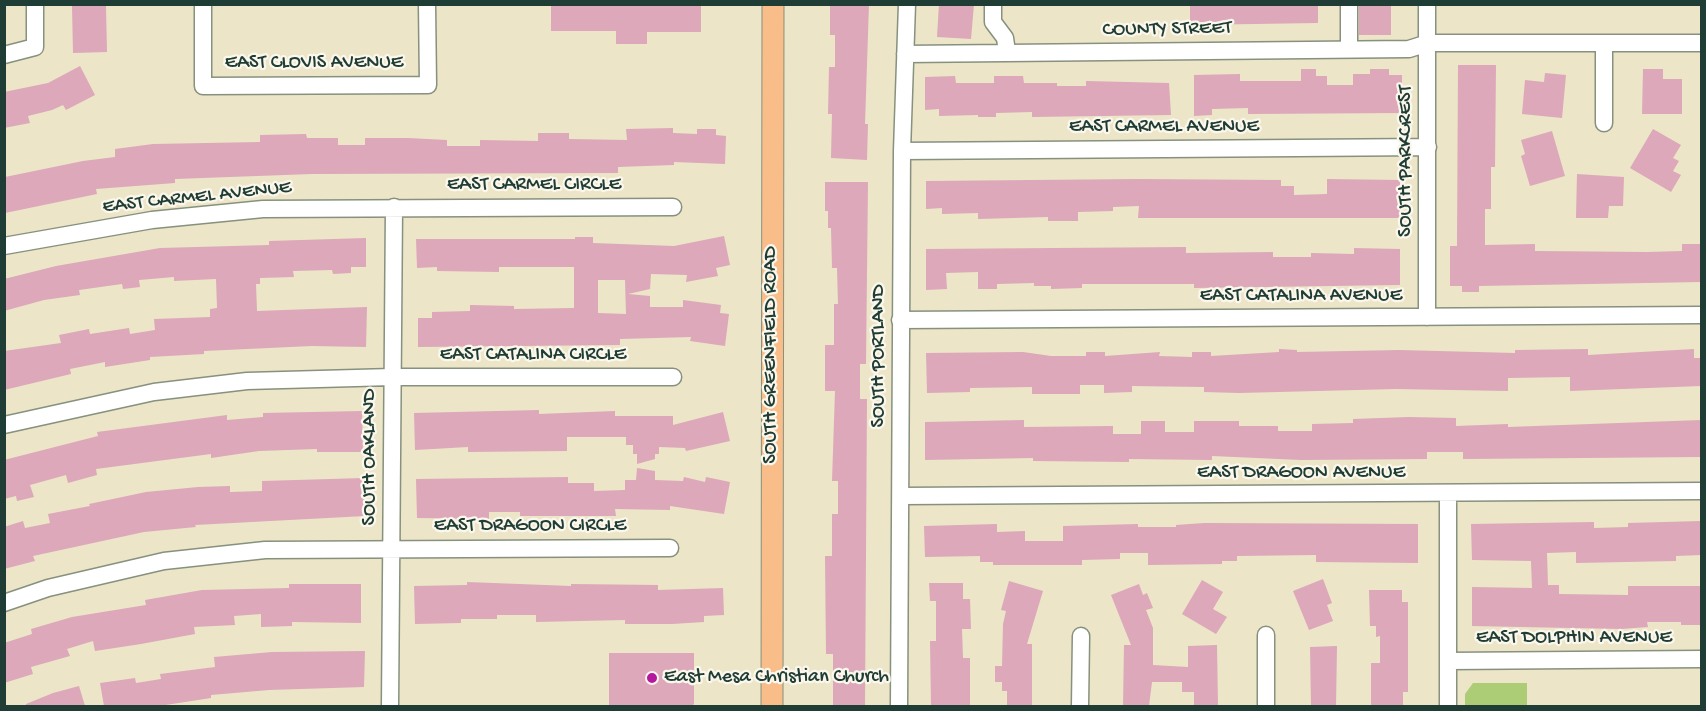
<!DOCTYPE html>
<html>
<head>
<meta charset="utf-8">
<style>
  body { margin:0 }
  #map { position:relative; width:1706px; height:711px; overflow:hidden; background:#ece5c7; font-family:"Gochi Hand",sans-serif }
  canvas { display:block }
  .frame { position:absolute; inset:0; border:6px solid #1f3d34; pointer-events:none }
</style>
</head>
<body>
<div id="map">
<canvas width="1706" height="711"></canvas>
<div class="frame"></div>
</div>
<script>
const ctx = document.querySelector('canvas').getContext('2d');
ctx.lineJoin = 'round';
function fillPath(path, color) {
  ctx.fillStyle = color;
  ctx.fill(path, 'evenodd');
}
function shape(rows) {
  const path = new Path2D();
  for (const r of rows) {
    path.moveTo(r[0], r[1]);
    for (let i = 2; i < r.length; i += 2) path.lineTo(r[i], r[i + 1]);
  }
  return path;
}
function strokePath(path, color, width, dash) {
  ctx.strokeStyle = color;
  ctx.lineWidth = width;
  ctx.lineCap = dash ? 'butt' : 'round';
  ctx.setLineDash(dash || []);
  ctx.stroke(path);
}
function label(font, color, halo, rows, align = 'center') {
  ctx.font = font + ' "Gochi Hand",sans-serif';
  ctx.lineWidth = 4.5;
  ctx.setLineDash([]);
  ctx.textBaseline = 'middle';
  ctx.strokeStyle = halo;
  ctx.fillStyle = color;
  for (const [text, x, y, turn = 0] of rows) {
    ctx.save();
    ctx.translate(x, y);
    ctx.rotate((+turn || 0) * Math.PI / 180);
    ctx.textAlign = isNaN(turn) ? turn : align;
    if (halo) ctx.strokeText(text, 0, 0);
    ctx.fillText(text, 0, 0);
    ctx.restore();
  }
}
fillPath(shape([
  [1473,683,1527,683,1527,706,1465,706,1465,694]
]), '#accd75');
fillPath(shape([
  [551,4,701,4,701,32,647,32,647,44,616,44,616,31,551,31],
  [830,4,869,4,865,124,868,124,867,160,831,158,832,114,828,114,829,67,835,67,835,35,830,35],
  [939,4,974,4,971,39,937,37],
  [1190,4,1318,4,1318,23,1190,25],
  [1359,4,1391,4,1391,35,1359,35],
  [72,6,106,6,107,52,73,53],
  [1458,65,1496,65,1495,167,1491,167,1491,209,1485,209,1485,245,1535,244,1535,251,1647,252,1682,251,1682,244,1701,244,1701,282,1479,286,1479,292,1462,292,1462,286,1450,286,1450,246,1457,246],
  [80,66,95,95,66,110,63,105,52,110,28,116,30,123,4,128,4,92,48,83],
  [1301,69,1316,69,1316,76,1327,76,1327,85,1353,85,1353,74,1370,74,1370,69,1389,69,1389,75,1402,75,1402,113,1248,114,1248,108,1212,109,1212,115,1194,116,1194,75,1240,74,1240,81,1301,81],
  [1643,69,1663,69,1663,79,1682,79,1682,114,1642,114],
  [1545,73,1566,75,1562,118,1522,114,1525,80,1544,82],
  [955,76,956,83,994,83,994,76,1023,76,1024,83,1057,83,1057,86,1086,86,1086,81,1169,83,1171,115,1032,117,1032,112,996,113,996,117,978,117,978,115,939,116,939,109,925,110,925,77],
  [673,128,673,133,697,134,697,129,716,129,716,135,726,136,725,164,674,162,674,165,618,167,618,173,312,174,175,179,175,183,96,189,97,194,5,213,5,177,83,161,115,157,115,149,153,144,260,142,260,135,306,134,307,138,338,138,338,145,365,145,365,138,408,138,447,140,447,146,480,146,480,140,538,141,538,133,569,133,569,139,627,140,626,129],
  [1653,129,1681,145,1673,158,1679,161,1673,171,1681,175,1671,192,1630,168],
  [1552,131,1565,176,1530,186,1521,156,1525,154,1521,140],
  [1577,174,1624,177,1623,206,1609,206,1608,218,1576,218],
  [1139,179,1281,180,1281,186,1294,186,1294,195,1327,194,1327,179,1400,180,1400,218,1138,218,1139,206,1113,207,1113,211,1078,212,1078,221,1048,221,1048,217,978,219,978,213,942,214,942,208,926,209,926,181],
  [825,182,868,182,866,364,860,364,860,399,867,399,865,705,833,705,833,654,826,654,825,556,832,556,832,514,838,514,838,481,832,481,835,391,825,391,825,345,834,345,834,304,838,304,837,268,832,268,831,228,828,228,828,211,825,211],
  [724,236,730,265,716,268,718,276,686,282,687,275,651,274,650,289,628,294,650,296,650,307,683,307,683,300,721,305,720,313,729,314,725,346,690,341,691,337,620,339,620,345,418,347,418,318,432,318,432,312,470,311,470,305,514,306,514,309,574,308,574,267,499,267,499,272,437,271,437,267,417,268,416,239,575,239,575,237,593,237,593,243,674,246],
  [598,280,625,280,626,314,598,313],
  [366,238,366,267,351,267,351,273,333,274,332,270,293,271,294,277,260,278,260,284,256,284,257,311,367,307,366,347,312,346,204,351,204,354,150,357,150,360,105,367,105,362,70,369,71,374,4,390,4,351,61,343,59,335,89,329,90,334,129,328,130,334,155,330,154,319,210,317,210,309,217,308,216,279,174,281,174,277,139,280,140,287,123,289,122,284,79,290,80,295,44,300,4,311,4,279,56,266,160,248,269,245,269,241],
  [1186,247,1186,253,1273,252,1273,257,1311,257,1311,253,1354,254,1354,248,1400,249,1400,285,1194,288,1194,284,1082,284,1082,288,1051,289,1051,286,1034,286,1034,283,997,284,997,289,978,289,978,272,946,273,947,289,926,290,926,249],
  [1279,349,1297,350,1297,352,1399,350,1515,353,1515,350,1588,349,1588,355,1694,349,1694,358,1701,358,1701,386,1570,391,1570,377,1508,378,1508,391,1396,389,1239,393,1204,392,1204,387,1132,386,1132,392,1104,393,1104,385,1080,385,1080,394,1032,394,1032,387,970,388,970,392,927,393,926,353,1023,352,1051,356,1086,356,1086,352,1105,352,1105,356,1160,352,1159,356,1192,357,1192,352,1211,352,1211,356,1279,352],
  [539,410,539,414,615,411,615,416,673,416,673,425,723,412,730,441,686,451,685,448,659,447,659,454,655,454,655,459,637,464,637,454,633,454,633,445,626,445,626,437,567,437,567,451,468,452,468,447,415,450,414,413],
  [362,411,363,452,317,452,317,449,259,451,211,458,211,454,96,469,97,475,68,483,66,475,30,485,34,497,17,501,16,496,4,499,4,460,98,436,97,432,227,415,227,420,263,417,263,413],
  [1409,417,1456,418,1456,426,1508,424,1508,427,1701,420,1701,457,1463,459,1463,452,1427,452,1427,459,1301,460,1212,456,1212,460,1129,459,1129,462,1033,461,1033,458,925,460,925,422,1024,420,1024,427,1113,426,1113,434,1141,434,1141,421,1165,421,1165,432,1194,432,1194,421,1239,421,1239,426,1278,426,1278,431,1312,431,1312,424,1353,423,1353,419],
  [637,468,655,471,655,480,683,481,684,477,705,482,706,477,730,482,724,514,670,506,670,510,615,509,616,516,520,516,520,512,489,512,489,519,417,518,416,479,568,477,568,483,594,483,594,491,625,490,625,480,636,480],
  [364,478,365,516,195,525,196,527,144,532,33,556,35,561,4,569,4,527,23,521,25,528,50,523,48,514,90,506,89,504,146,492,198,487,230,486,230,492,262,491,262,481],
  [1701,521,1701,555,1676,556,1676,561,1576,563,1576,552,1547,553,1548,585,1559,585,1559,594,1628,595,1628,586,1701,586,1701,625,1681,625,1681,622,1647,622,1648,627,1621,629,1472,626,1472,587,1532,588,1531,561,1472,560,1471,524,1594,522,1594,528,1628,527,1628,523],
  [1204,523,1418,524,1418,563,1316,562,1316,555,1237,556,1237,561,1222,561,1222,564,1148,565,1148,553,1120,553,1120,559,1082,560,1082,565,993,565,993,562,980,562,980,556,925,557,924,526,997,524,997,532,1025,531,1025,541,1063,541,1063,526,1138,524,1138,527,1176,527,1176,525],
  [1323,579,1332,603,1327,605,1333,621,1309,630,1293,591],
  [1202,580,1223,592,1213,609,1227,617,1216,634,1182,614],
  [1009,581,1043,591,1027,644,1032,644,1032,706,1007,706,1007,691,1002,691,1002,682,995,682,995,666,1002,666,1003,624,1006,611,1001,610],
  [467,582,571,586,571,584,658,585,658,590,723,588,724,615,704,616,704,622,672,624,625,624,625,620,536,622,536,615,497,615,497,619,461,619,461,623,415,624,414,586,467,585],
  [929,583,963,583,963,599,970,599,971,629,962,629,963,658,970,658,970,706,931,706,930,641,936,641,936,601,930,601],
  [289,584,361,584,361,623,292,622,292,626,261,627,261,614,234,616,235,625,194,627,195,634,141,644,95,651,93,641,67,649,70,656,31,667,33,674,4,683,4,643,32,634,31,629,72,617,146,605,145,600,202,590,289,588],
  [1139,584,1143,595,1147,593,1153,608,1146,610,1153,628,1153,665,1188,667,1188,646,1217,645,1218,706,1194,706,1194,692,1182,692,1182,682,1152,682,1149,706,1123,706,1124,645,1131,645,1111,595],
  [1369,590,1402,590,1402,602,1408,602,1408,692,1403,692,1403,706,1371,706,1371,663,1380,663,1380,636,1376,637,1376,626,1370,626],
  [1337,646,1336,706,1311,706,1310,647],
  [365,651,364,687,269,690,211,695,211,698,159,706,104,706,100,683,135,678,136,683,161,679,160,674,215,667,214,657,272,652],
  [609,653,694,653,694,704,692,706,609,706],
  [79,686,85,706,26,706,26,704,53,693]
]), '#dca8ba');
const minor = shape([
  [203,4,203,86,428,85,427,4],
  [993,4,993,22,1005,38,1007,52],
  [1349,4,1349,49],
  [1427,4,1427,317],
  [905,54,1409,49,1428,43,1702,43],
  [4,55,35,47,35,4],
  [1604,123,1604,43],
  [902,151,1428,147],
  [4,246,152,220,263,209,673,207],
  [900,320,1702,315],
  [4,425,154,392,247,381,392,377,673,377],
  [902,496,1702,491],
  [4,603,48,588,164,561,265,550,670,548],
  [1448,661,1702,659],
  [390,706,394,207],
  [899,706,902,151,907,4],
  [1080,706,1081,636],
  [1266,706,1266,635],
  [1448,706,1448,494]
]);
const major = shape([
  [772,706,773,4]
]);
strokePath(minor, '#86917e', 19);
strokePath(major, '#86917e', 23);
strokePath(minor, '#fff', 16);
strokePath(major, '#f9bd89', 21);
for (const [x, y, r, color] of [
  [652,678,6,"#b5179e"]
]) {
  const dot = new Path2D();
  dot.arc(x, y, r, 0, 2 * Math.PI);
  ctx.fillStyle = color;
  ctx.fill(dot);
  strokePath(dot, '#fbf7ec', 2);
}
label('20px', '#1f3d34', '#fbf7ec', [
  ["COUNTY STREET",1167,30,-1],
  ["EAST CLOVIS AVENUE",314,64],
  ["EAST CARMEL AVENUE",1164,128],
  ["SOUTH PARKCREST",1407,161,-90],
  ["EAST CARMEL CIRCLE",534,186],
  ["EAST CARMEL AVENUE",197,198,-6],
  ["EAST CATALINA AVENUE",1301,297],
  ["SOUTH GREENFIELD ROAD",772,355,-90],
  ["EAST CATALINA CIRCLE",533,356],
  ["SOUTH PORTLAND",880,356,-90],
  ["SOUTH OAKLAND",371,457,-90],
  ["EAST DRAGOON AVENUE",1301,474],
  ["EAST DRAGOON CIRCLE",530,527],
  ["EAST DOLPHIN AVENUE",1574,639]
]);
label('20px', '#1f3d34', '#fbf7ec', [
  ["East Mesa Christian Church",664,678]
], 'left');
</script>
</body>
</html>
